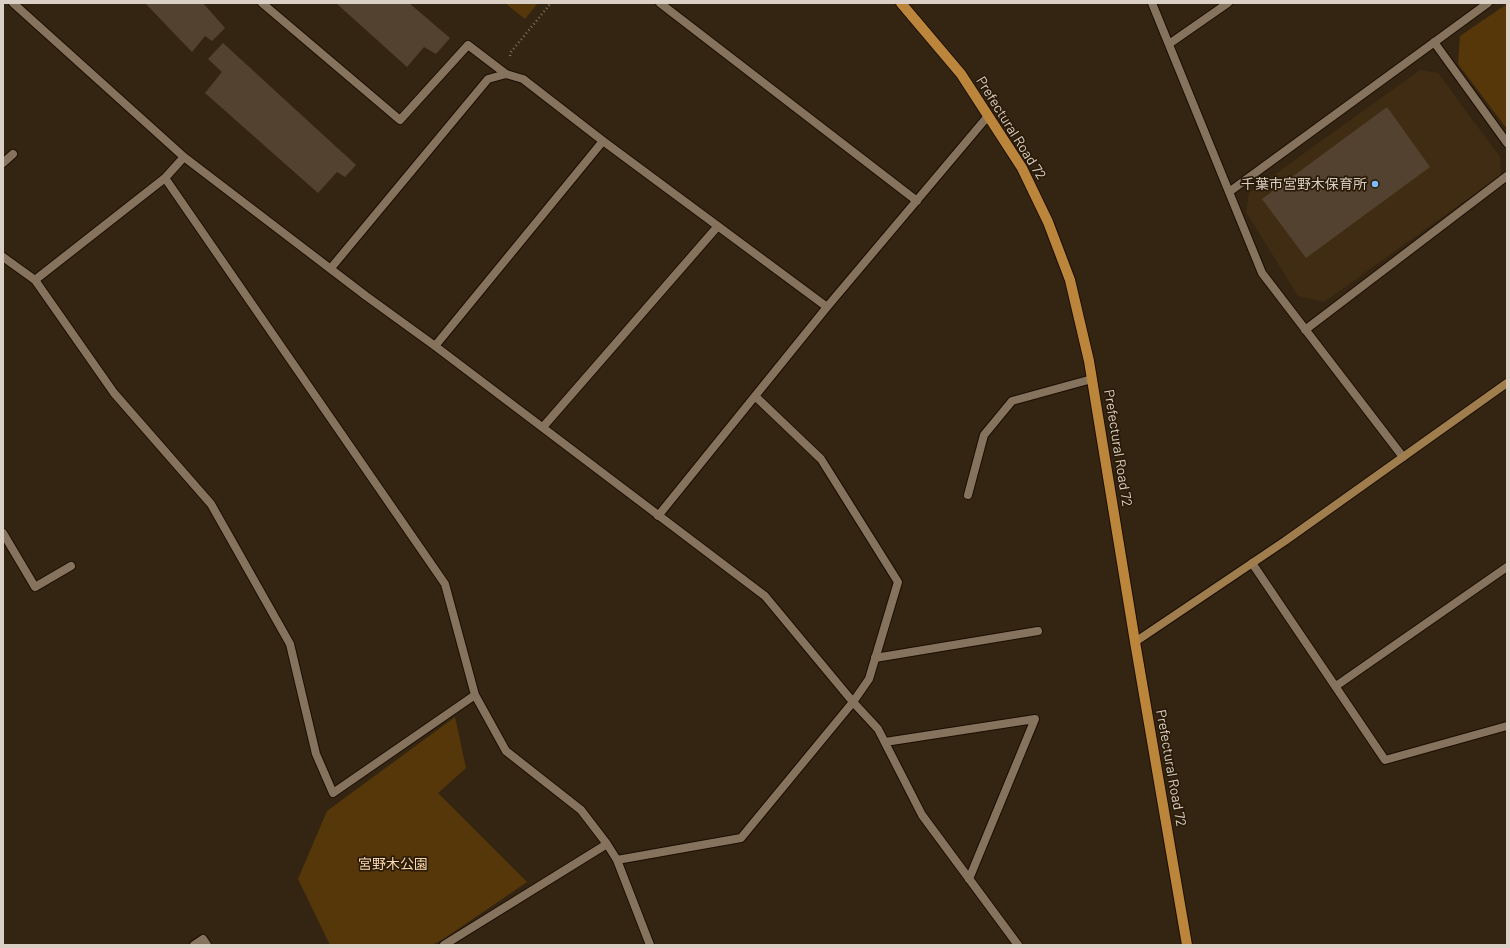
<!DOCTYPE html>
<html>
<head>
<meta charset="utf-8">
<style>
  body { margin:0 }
  #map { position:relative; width:1510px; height:948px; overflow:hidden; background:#342512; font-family:Barlow,sans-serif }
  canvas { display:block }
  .frame { position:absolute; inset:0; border:4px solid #dad0c5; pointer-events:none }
</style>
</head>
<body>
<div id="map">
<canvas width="1510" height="948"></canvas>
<div class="frame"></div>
</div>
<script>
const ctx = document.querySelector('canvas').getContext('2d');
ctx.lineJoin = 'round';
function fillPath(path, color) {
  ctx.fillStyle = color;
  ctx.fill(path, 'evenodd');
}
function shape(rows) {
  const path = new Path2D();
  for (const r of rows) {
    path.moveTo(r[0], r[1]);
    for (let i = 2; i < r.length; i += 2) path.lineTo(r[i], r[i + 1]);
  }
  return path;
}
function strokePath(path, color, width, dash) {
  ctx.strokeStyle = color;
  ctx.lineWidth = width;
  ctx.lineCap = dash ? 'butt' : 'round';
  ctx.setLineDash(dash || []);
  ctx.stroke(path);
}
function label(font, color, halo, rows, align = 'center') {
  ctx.font = font + ' Barlow,"Noto Sans JP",sans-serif';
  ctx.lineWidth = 3.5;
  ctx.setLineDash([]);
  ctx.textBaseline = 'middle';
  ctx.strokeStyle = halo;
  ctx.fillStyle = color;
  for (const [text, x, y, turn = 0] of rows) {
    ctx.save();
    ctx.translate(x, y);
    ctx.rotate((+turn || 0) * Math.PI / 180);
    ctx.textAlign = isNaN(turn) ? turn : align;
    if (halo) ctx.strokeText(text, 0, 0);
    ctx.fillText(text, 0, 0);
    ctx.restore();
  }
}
fillPath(shape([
  [1420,70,1438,73,1500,157,1501,175,1324,302,1298,296,1246,212,1249,193]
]), '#402c13');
fillPath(shape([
  [505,3,538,3,525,19],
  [1507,4,1507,129,1458,64,1460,36],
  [455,717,466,768,438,793,527,882,445,938,432,945,330,945,298,879,327,811]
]), '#56370a');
fillPath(shape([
  [145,3,203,3,225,28,212,41,205,36,192,52],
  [336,3,409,3,450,38,436,54,424,47,407,67],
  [223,43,356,165,345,177,337,172,318,193,205,93,222,72,208,59],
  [1387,107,1430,167,1306,258,1262,199]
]), '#53422f');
const lane = shape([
  [262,3,400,120,468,45,506,74],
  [3,163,13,154],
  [3,257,35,280],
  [968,495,984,435,1012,401,1092,379],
  [3,533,35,587,71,566],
  [875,658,1038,631],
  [885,742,1035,719,969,879],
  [194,945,203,939,207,945]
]);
const street = shape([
  [13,3,184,157,366,296,435,346,765,596,853,702,878,729,922,815,1018,945],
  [660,3,917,201],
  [1152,3,1262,273,1403,457],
  [1434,42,1507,143],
  [1169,44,1228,3],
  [184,157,165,178,35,280,114,393,211,504,290,644,316,754,333,793,475,695],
  [165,178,445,584,475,695,506,751,581,810,607,844,617,860,650,945],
  [1229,192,1488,3],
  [331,268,488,79,506,74,523,79,603,141,827,307],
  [1305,330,1507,176],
  [435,346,603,141],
  [543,427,718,226],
  [658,516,827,307,988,116],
  [1252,563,1385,760,1507,726],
  [1336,686,1507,567],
  [617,860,741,838,853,702,869,679,898,582,821,459,755,396],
  [444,945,607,844]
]);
const secondary = shape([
  [1135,642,1285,541,1507,383]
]);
const primary = shape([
  [901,3,961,74,1022,168,1048,222,1070,280,1089,361,1135,642,1187,945]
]);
strokePath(lane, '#1b0d00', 10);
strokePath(street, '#1b0d00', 10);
strokePath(secondary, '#1b0d00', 10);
strokePath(primary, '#1b0d00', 12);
strokePath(shape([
  [510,56,511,52,551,3]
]), '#807364', 2.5, [1, 3]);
strokePath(lane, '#86735e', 8);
strokePath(street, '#86735e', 8);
strokePath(secondary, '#a07d4d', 8);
strokePath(primary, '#bb863c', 10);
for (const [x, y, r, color] of [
  [1375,184,4,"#81bcfa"]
]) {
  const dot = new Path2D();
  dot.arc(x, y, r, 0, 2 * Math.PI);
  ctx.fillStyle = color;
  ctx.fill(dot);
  strokePath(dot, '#2a1b08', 1.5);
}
label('14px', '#dad0c5', '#2a1b08', [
  ["Prefectural Road 72",1011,128,58],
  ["Prefectural Road 72",1118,448,81],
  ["Prefectural Road 72",1171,768,80]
]);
label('14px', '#dad0c5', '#2a1b08', [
  ["千葉市宮野木保育所",1367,184]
], 'right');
label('14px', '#fdd9af', '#2a1b08', [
  ["宮野木公園",393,864]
]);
</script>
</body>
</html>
